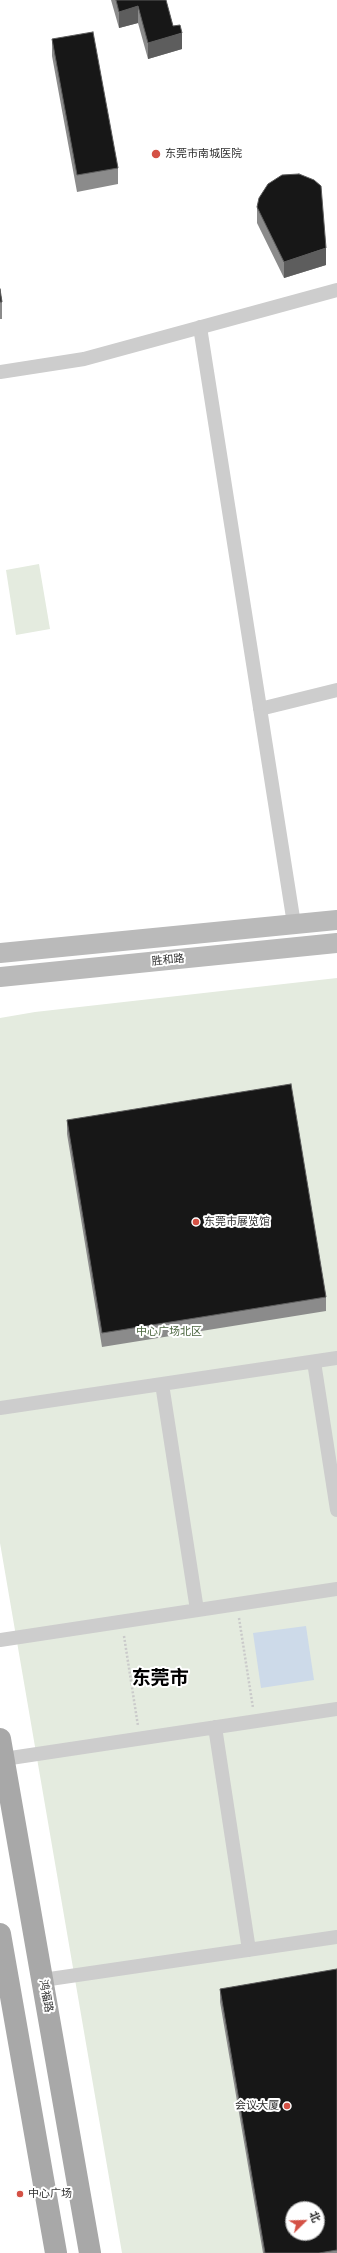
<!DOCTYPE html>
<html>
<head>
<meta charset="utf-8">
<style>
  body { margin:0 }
  #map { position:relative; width:337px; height:2253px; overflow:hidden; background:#fff; font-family:Mulish,"Noto Sans SC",sans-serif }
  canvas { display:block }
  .north { position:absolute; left:285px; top:2201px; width:40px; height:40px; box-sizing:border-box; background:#fff; border:1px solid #acacac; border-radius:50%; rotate:67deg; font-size:11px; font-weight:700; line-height:16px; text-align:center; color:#303030 }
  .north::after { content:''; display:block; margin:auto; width:14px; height:18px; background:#d45145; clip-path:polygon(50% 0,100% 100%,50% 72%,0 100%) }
</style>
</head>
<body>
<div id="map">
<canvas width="337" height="2253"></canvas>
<div class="north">北</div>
</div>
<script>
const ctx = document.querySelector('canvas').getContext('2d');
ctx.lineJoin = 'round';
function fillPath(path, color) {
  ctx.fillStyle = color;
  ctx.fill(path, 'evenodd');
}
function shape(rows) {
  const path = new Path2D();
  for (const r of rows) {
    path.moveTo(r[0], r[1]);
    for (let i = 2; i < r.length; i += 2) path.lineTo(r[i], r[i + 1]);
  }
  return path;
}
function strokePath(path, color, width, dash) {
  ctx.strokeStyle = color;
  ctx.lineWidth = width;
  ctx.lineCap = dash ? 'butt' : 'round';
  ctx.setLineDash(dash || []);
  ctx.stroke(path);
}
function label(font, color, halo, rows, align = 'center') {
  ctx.font = font + ' Mulish,"Noto Sans SC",sans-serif';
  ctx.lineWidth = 4;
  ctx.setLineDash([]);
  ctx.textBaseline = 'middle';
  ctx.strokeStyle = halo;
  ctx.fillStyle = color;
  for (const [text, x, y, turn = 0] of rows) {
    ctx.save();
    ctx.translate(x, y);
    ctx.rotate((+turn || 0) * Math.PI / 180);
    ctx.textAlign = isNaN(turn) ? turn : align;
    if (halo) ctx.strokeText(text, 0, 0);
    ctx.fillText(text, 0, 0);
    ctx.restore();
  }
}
fillPath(shape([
  [39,564,50,629,16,635,6,570],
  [337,978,337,2253,122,2253,0,1543,0,1018,35,1012],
  [293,2209,317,2209,317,2233,293,2233]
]), '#e4ebdf');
fillPath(shape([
  [306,1626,314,1680,261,1688,253,1633]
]), '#cddae9');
strokePath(shape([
  [239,1618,253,1708],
  [124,1636,138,1726]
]), '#cacaca', 2.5, [2, 2]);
strokePath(shape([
  [200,327,294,924],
  [0,372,84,359,337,290],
  [260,709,337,690],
  [314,1362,337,1510],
  [162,1384,197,1610],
  [0,1408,337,1358],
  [0,1640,337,1589],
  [215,1727,249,1950],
  [4,1759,337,1709],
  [43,1980,337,1937]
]), '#cdcdcd', 14);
strokePath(shape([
  [0,953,337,920],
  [0,977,337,943]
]), '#bababa', 20);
strokePath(shape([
  [0,1739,90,2253],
  [0,1934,56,2253]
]), '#a8a8a8', 22);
fillPath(shape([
  [111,0,166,0,173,26,182,49,148,59,138,23,119,28],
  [52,39,118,168,118,184,77,192,52,56],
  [257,207,326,265,284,278,257,223],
  [0,289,2,302,2,319,0,319],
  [67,1120,326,1297,326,1311,102,1347,67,1134],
  [337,1969,337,2253,263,2253,220,2002,220,1989]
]), '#8b8b8b');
fillPath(shape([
  [138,6,138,23,119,28,119,12],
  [182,33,182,49,148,59,148,43],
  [326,248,326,265,284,278,284,262]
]), '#5d5d5d');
const building = shape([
  [116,0,166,0,173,26,180,25,182,33,148,43,138,6,119,12,116,0],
  [93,32,118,168,77,175,52,39,93,32],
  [299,174,314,180,321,186,326,248,284,262,257,207,259,198,268,184,282,175,299,174],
  [0,289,2,302,0,302,0,289],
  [291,1084,326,1297,102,1333,67,1120,291,1084],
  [337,1969,337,2250,319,2253,265,2253,220,1989,337,1969],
  [293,2209,317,2209,317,2233,293,2233,293,2209]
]);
fillPath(building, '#171717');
strokePath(building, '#5d5d5d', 1);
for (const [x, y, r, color] of [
  [156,154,5,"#d45145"],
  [196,1222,4,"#d45145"],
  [287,2106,4,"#d45145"],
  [20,2194,4,"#d45145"]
]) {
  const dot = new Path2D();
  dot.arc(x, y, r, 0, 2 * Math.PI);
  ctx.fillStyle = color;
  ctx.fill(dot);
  strokePath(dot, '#fff', 1.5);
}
label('11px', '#303030', '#fff', [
  ["东莞市南城医院",165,154],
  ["东莞市展览馆",204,1222],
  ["会议大厦",279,2106,"right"],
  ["中心广场",28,2194]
], 'left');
label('11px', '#303030', '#fff', [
  ["胜和路",168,960,-6],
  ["鸿福路",46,1996,80]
]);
label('11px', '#4d6741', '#fff', [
  ["中心广场北区",169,1332]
]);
label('bold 19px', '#000', '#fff', [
  ["东莞市",160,1678]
]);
</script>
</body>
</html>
